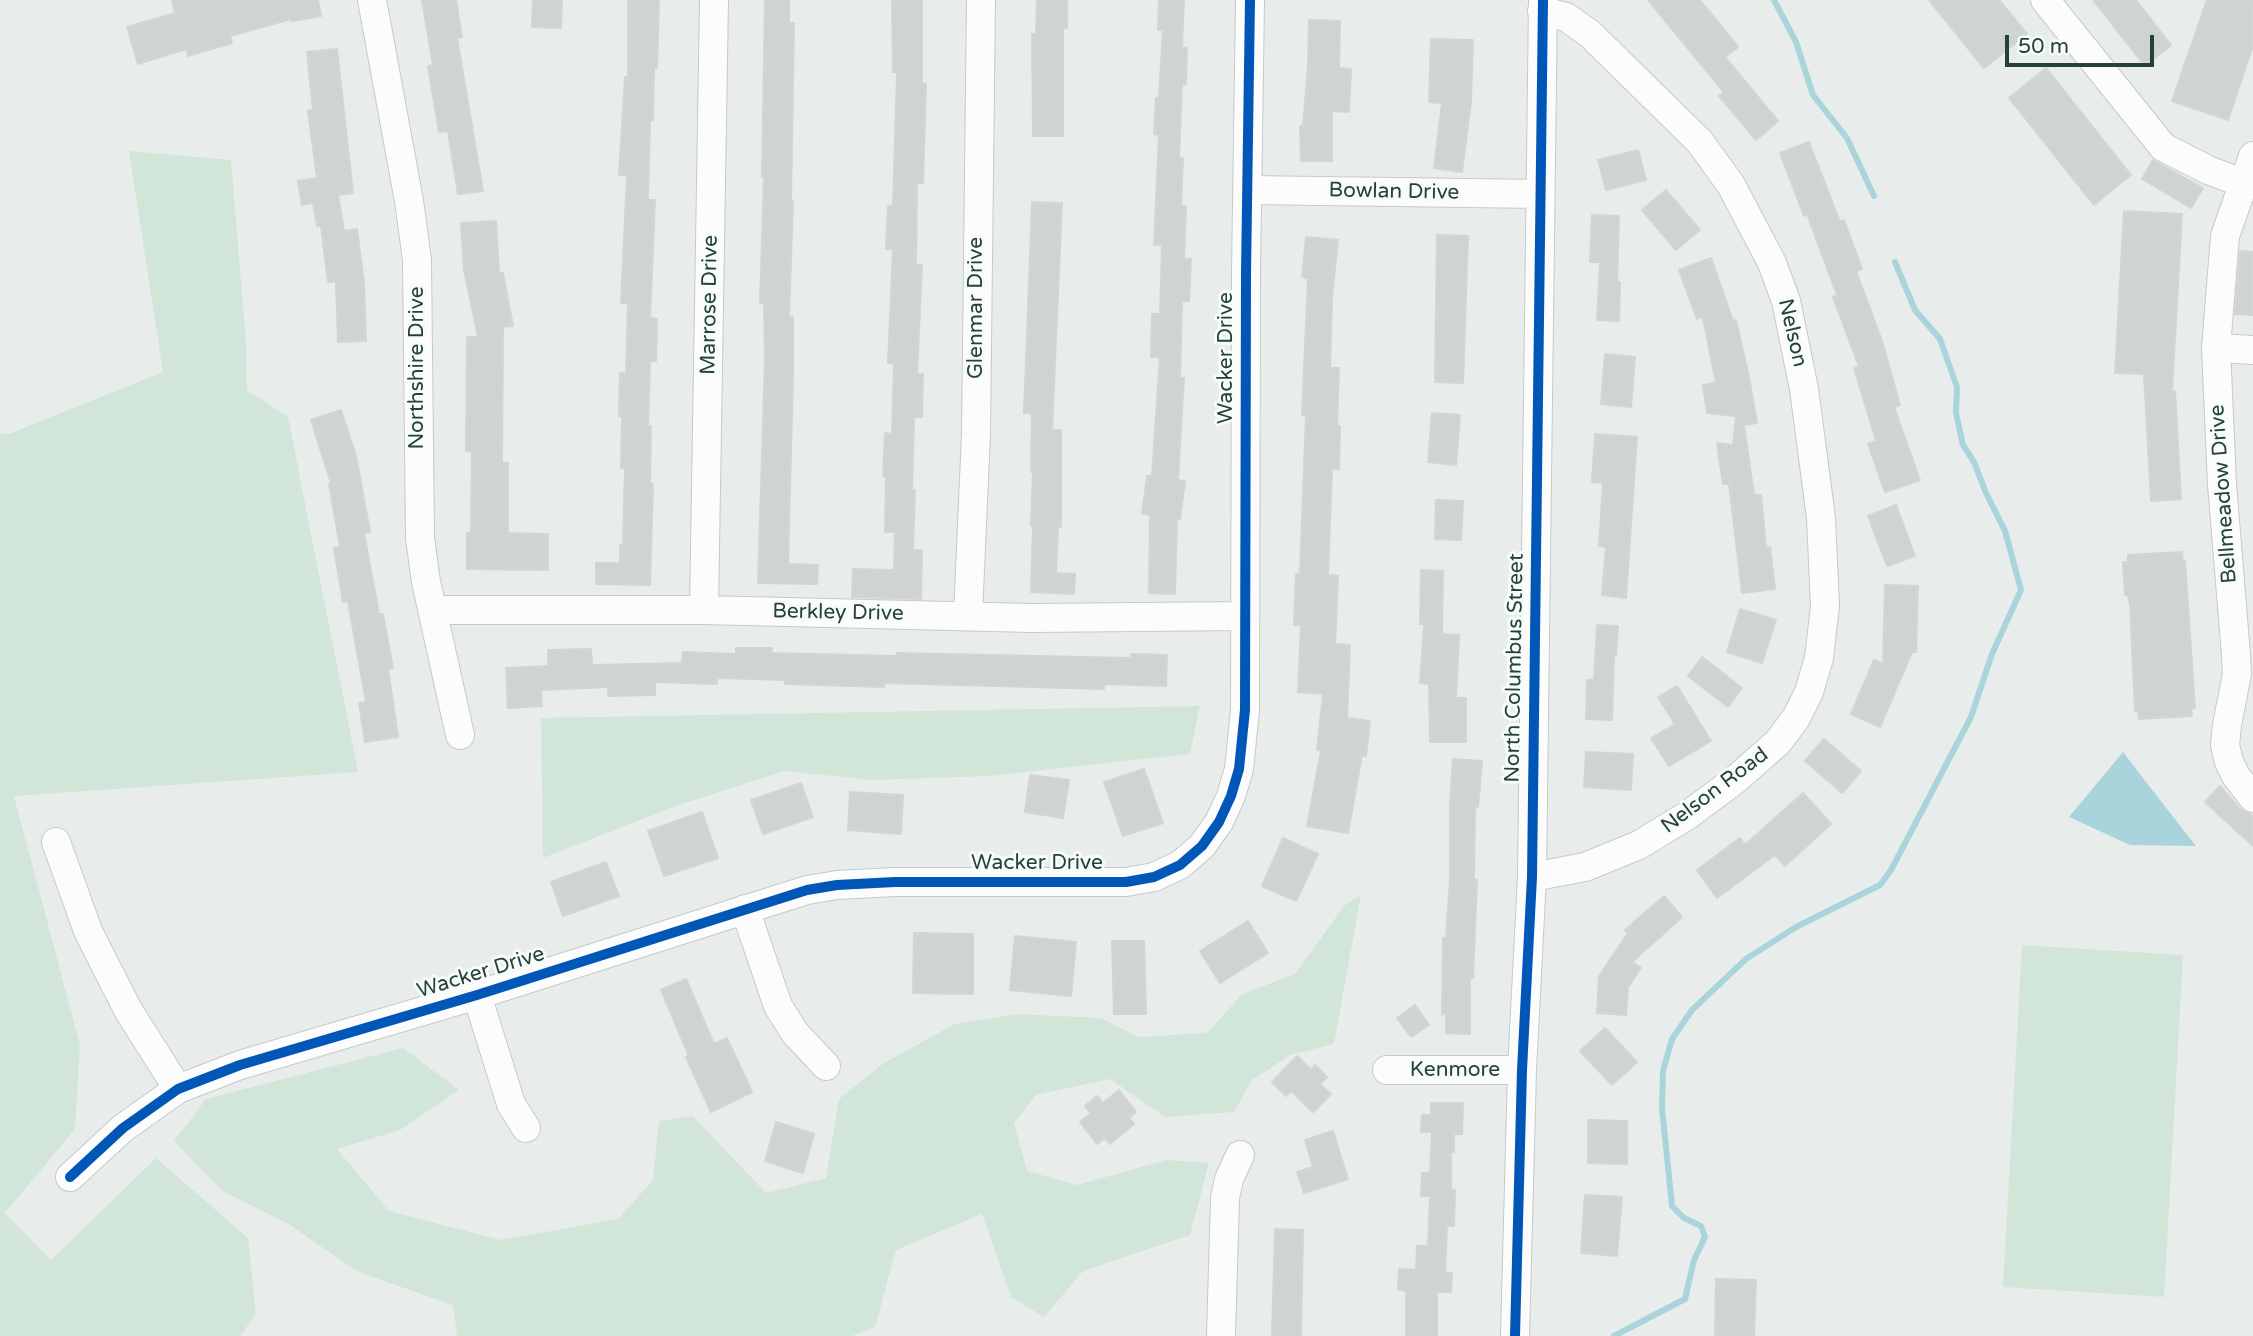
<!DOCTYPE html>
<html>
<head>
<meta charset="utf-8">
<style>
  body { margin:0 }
  #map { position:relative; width:2253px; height:1336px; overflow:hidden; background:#e8edeb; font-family:"Varela Round",sans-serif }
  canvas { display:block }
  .scale { position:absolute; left:2005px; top:35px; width:149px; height:32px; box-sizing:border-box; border:4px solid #24423a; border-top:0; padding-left:9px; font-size:21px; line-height:24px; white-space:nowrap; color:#24423a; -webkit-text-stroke:5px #f7fbf9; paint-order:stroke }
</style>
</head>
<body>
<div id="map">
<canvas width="2253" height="1336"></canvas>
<div class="scale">50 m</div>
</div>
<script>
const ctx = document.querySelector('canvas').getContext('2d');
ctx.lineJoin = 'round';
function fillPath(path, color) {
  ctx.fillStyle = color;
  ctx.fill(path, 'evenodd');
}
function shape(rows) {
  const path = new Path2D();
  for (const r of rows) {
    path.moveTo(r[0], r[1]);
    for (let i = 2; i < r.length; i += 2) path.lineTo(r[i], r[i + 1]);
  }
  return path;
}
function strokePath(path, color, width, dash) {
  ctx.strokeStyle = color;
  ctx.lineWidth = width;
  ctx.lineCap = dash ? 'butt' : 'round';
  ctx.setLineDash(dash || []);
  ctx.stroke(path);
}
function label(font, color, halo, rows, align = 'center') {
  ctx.font = font + ' "Varela Round",sans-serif';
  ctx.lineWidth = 6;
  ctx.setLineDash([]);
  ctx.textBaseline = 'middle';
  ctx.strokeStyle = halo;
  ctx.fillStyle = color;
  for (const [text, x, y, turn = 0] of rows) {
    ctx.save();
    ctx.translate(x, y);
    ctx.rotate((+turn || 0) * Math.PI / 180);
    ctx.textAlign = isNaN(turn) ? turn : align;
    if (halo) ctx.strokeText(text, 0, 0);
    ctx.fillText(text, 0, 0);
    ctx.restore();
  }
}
fillPath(shape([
  [129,151,231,160,246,342,247,390,288,417,358,772,14,796,80,1045,75,1129,5,1213,51,1260,156,1158,248,1238,256,1314,240,1336,0,1336,0,433,9,434,163,372],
  [1200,706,1190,754,988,776,872,780,784,771,673,807,543,858,541,718],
  [1361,895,1334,1044,1290,1055,1252,1080,1234,1112,1165,1117,1110,1079,1036,1095,1014,1123,1027,1171,1077,1185,1166,1160,1209,1163,1190,1235,1083,1271,1044,1317,1011,1297,982,1214,896,1250,875,1327,852,1336,457,1336,453,1305,358,1272,287,1223,221,1190,174,1141,206,1099,403,1048,459,1090,400,1130,337,1149,389,1211,501,1240,618,1219,653,1180,659,1121,693,1116,766,1193,826,1178,839,1099,884,1063,955,1024,1018,1014,1101,1018,1139,1037,1207,1033,1242,994,1295,974,1344,906],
  [2022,945,2183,955,2164,1297,2003,1287]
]), '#d1e6d8');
fillPath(shape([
  [2123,752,2160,800,2196,846,2130,845,2069,817]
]), '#a9d4db');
strokePath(shape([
  [1774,0,1796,42,1813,95,1847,138,1874,196],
  [1614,1336,1685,1299,1694,1260,1705,1237,1701,1226,1684,1218,1672,1206,1662,1108,1663,1071,1672,1039,1692,1010,1746,959,1796,927,1880,885,1891,870,1971,717,1992,654,2021,590,2005,531,1986,493,1974,462,1963,445,1956,413,1957,387,1940,339,1915,310,1895,262]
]), '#a9d4db', 6);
const building = shape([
  [172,0,318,0,321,16,292,21,291,19,230,36,232,43,188,56,186,49,138,64,127,27,175,13,172,0],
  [422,0,456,0,462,37,457,38,483,191,458,194,448,131,439,132,428,66,433,65,422,0],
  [533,0,562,0,561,28,532,27,533,0],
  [628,0,659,0,657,68,654,67,653,120,650,120,648,200,655,200,650,318,657,319,656,361,650,361,648,426,651,426,650,484,653,484,650,585,596,584,596,563,620,563,620,545,623,545,625,468,621,468,622,416,619,416,620,373,626,374,628,303,621,303,627,175,619,175,625,77,628,77,628,0],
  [765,0,789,0,789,23,794,23,791,201,793,201,789,317,793,317,793,376,788,564,818,565,817,584,758,583,765,358,764,303,760,303,764,177,762,177,765,0],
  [892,0,922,0,922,83,926,84,923,183,917,183,916,265,922,265,917,374,923,374,922,417,914,417,912,490,915,490,913,550,922,550,921,599,852,597,853,569,894,570,895,532,885,532,886,476,883,476,885,433,892,434,894,363,888,363,893,249,886,249,888,206,893,206,897,72,893,72,892,0],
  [1037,0,1067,0,1067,28,1063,28,1063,136,1033,136,1032,34,1036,34,1037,0],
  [1159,0,1184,0,1182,47,1187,48,1186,84,1182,84,1179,158,1183,158,1181,206,1186,206,1184,259,1191,259,1189,301,1182,301,1180,378,1184,378,1178,480,1185,481,1180,519,1177,519,1175,594,1149,593,1150,515,1142,514,1147,476,1152,476,1160,357,1151,357,1152,314,1160,314,1162,245,1154,245,1159,135,1154,134,1156,98,1159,98,1163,30,1158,30,1159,0],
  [1648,0,1700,0,1738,47,1725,57,1778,121,1756,140,1719,96,1724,92,1648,0],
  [1929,0,1999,0,2027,34,1984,68,1929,0],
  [2093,0,2136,0,2171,45,2145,66,2093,0],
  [2207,0,2253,0,2253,46,2228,120,2172,101,2207,0],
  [1309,20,1340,21,1339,68,1351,69,1349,112,1332,111,1332,161,1301,161,1300,126,1303,126,1308,66,1309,20],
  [1431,39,1473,40,1471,102,1462,172,1434,168,1442,103,1429,102,1431,39],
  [337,49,353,193,338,195,344,231,357,229,364,283,366,341,338,342,336,281,328,282,321,226,317,226,313,203,302,205,298,181,317,178,308,111,313,110,307,52,337,49],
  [2046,68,2131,175,2094,205,2009,98,2046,68],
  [1809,142,1840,222,1844,220,1862,269,1856,271,1882,341,1900,405,1894,407,1920,480,1885,492,1868,444,1876,441,1854,368,1859,367,1833,297,1837,295,1807,214,1804,216,1780,153,1809,142],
  [1638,150,1646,180,1606,190,1598,160,1638,150],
  [2153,160,2203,188,2191,208,2142,179,2153,160],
  [1666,190,1700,230,1676,250,1642,210,1666,190],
  [1032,202,1062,203,1052,430,1061,430,1061,527,1058,527,1056,573,1075,574,1074,594,1031,592,1033,526,1031,526,1033,472,1031,472,1032,413,1024,413,1032,202],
  [2124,211,2182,214,2172,392,2175,391,2181,499,2151,501,2144,374,2115,373,2124,211],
  [1592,215,1619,216,1617,282,1620,282,1619,321,1597,320,1600,262,1590,262,1592,215],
  [496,221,499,273,503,273,513,326,503,327,502,463,508,463,508,533,548,534,548,570,467,569,467,533,471,533,472,451,466,451,467,337,478,337,464,270,461,223,496,221],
  [1437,235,1468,236,1463,383,1435,382,1437,235],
  [1306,237,1338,240,1332,298,1330,368,1339,368,1337,426,1340,426,1339,469,1332,469,1328,575,1338,576,1335,644,1350,645,1347,718,1370,721,1366,756,1362,755,1348,833,1307,826,1321,751,1317,750,1323,694,1298,692,1301,625,1294,625,1296,574,1300,574,1306,415,1302,415,1308,278,1302,277,1306,237],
  [2240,251,2253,252,2253,315,2235,314,2240,251],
  [1711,258,1733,321,1736,320,1749,377,1757,423,1744,425,1754,495,1761,495,1766,548,1770,547,1775,589,1742,593,1729,484,1723,484,1717,443,1733,445,1736,416,1707,413,1703,385,1716,383,1703,317,1697,319,1679,270,1711,258],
  [1605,354,1635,357,1631,407,1601,404,1605,354],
  [341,410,356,456,370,532,364,533,379,614,383,614,393,668,388,669,398,737,365,742,359,703,366,702,348,601,343,602,334,548,340,547,329,484,331,483,311,420,341,410],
  [1432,413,1460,415,1456,465,1428,462,1432,413],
  [1595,434,1637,437,1626,598,1602,595,1606,547,1599,546,1603,483,1592,482,1595,434],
  [1436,500,1463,501,1461,540,1435,539,1436,500],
  [1896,505,1915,556,1887,566,1868,516,1896,505],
  [2182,552,2183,561,2185,561,2195,708,2191,708,2192,716,2139,719,2138,711,2135,711,2130,604,2128,595,2125,595,2123,562,2128,562,2128,555,2182,552],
  [1421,570,1443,571,1442,634,1459,635,1456,698,1466,698,1466,742,1430,742,1429,684,1420,683,1424,624,1420,624,1421,570],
  [1885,585,1918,586,1916,652,1912,652,1880,727,1851,714,1874,660,1883,664,1885,585],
  [1740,609,1776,620,1762,663,1727,652,1740,609],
  [1597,625,1618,626,1616,655,1614,655,1612,720,1586,719,1587,680,1594,680,1597,625],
  [736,648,772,648,771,653,897,656,897,653,1131,658,1131,654,1167,655,1166,686,1104,684,1104,689,884,683,884,687,785,684,785,680,717,678,717,684,655,682,655,695,608,696,608,687,541,690,542,706,508,708,506,668,548,666,548,650,591,649,592,665,682,663,683,652,736,654,736,648],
  [1702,657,1742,688,1728,707,1688,676,1702,657],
  [1677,686,1711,741,1669,766,1651,738,1675,724,1658,697,1677,686],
  [1824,739,1861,771,1842,793,1805,761,1824,739],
  [1586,752,1633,754,1631,790,1584,787,1586,752],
  [1453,759,1482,761,1478,807,1475,807,1474,880,1477,880,1473,978,1470,978,1470,1034,1446,1033,1446,1012,1442,1015,1443,938,1446,938,1450,879,1450,805,1453,759],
  [1144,769,1163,823,1123,836,1104,782,1144,769],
  [1030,775,1069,780,1063,818,1025,812,1030,775],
  [801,783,813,817,763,834,751,800,801,783],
  [2220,786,2240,809,2253,816,2253,846,2205,802,2220,786],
  [850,792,903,795,901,834,848,830,850,792],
  [1803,793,1831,824,1785,866,1775,855,1717,898,1697,870,1740,838,1745,845,1803,793],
  [702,812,718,858,664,876,648,831,702,812],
  [1283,838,1318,854,1296,901,1262,886,1283,838],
  [606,862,619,896,563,916,551,882,606,862],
  [1664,896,1682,917,1632,962,1641,968,1628,987,1626,1015,1597,1013,1599,976,1628,933,1625,930,1664,896],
  [1248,921,1268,953,1220,983,1200,951,1248,921],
  [914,933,973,934,973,994,913,993,914,933],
  [1015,936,1076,942,1071,996,1010,990,1015,936],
  [1112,941,1144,941,1146,1014,1114,1014,1112,941],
  [686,979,714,1044,727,1038,752,1092,711,1112,686,1057,689,1056,661,990,686,979],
  [1415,1005,1429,1025,1411,1037,1397,1018,1415,1005],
  [1605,1028,1637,1062,1612,1085,1580,1051,1605,1028],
  [1297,1056,1311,1070,1315,1065,1327,1077,1320,1084,1331,1094,1313,1112,1291,1091,1286,1096,1272,1082,1297,1056],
  [1119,1090,1136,1112,1129,1118,1134,1124,1110,1144,1105,1138,1097,1144,1080,1122,1091,1113,1085,1106,1097,1096,1103,1103,1119,1090],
  [1431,1103,1463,1103,1462,1134,1454,1134,1454,1152,1451,1152,1451,1189,1455,1190,1454,1226,1447,1226,1445,1272,1452,1273,1451,1292,1437,1292,1437,1336,1406,1336,1406,1291,1398,1290,1399,1269,1416,1270,1417,1246,1428,1246,1430,1196,1421,1196,1422,1173,1430,1173,1432,1132,1421,1132,1422,1115,1431,1115,1431,1103],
  [1588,1120,1627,1121,1627,1164,1588,1163,1588,1120],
  [776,1122,814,1134,803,1173,765,1161,776,1122],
  [1333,1131,1348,1179,1304,1193,1297,1172,1313,1167,1305,1140,1333,1131],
  [1585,1195,1622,1197,1617,1256,1581,1253,1585,1195],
  [1275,1229,1303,1230,1301,1336,1272,1336,1275,1229],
  [1716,1279,1756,1280,1754,1336,1715,1336,1716,1279]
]);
fillPath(building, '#cfd4d2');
strokePath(building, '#d1d6d4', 2);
const minor = shape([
  [372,0,409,201,417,260,420,538,426,582,460,735],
  [2045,0,2163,147,2208,170,2242,183],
  [2253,156,2225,236,2216,348,2222,484,2236,655,2237,674,2227,725,2225,745,2229,762,2236,776,2253,798],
  [1248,190,1540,194],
  [2216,348,2253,350],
  [432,610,704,610,1032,618,1244,616],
  [704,610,714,0],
  [968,615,976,434,981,0],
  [56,842,88,931,128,1010,178,1089],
  [1532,877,1585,867,1639,845,1688,815,1735,780,1778,742,1796,718,1809,692,1819,658,1825,606,1821,518,1804,389,1786,301,1772,263,1731,185,1700,142,1590,34,1566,17,1542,11],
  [745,909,778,1006,795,1033,826,1066],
  [477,995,511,1104,526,1128],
  [1387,1070,1522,1070],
  [70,1177,123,1128,178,1089,240,1065,477,995,807,890,837,885,895,882,1126,882,1154,877,1180,865,1202,846,1219,822,1231,796,1239,769,1245,710,1246,273,1250,0],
  [1221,1336,1225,1198,1229,1179,1240,1155],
  [1515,1336,1522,1070,1532,877,1543,0]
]);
strokePath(minor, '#c5cac8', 30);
strokePath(minor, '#fcfcfc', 28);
strokePath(shape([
  [70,1177,123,1128,178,1089,240,1065,477,995,807,890,837,885,895,882,1126,882,1154,877,1180,865,1202,846,1219,822,1231,796,1239,769,1245,710,1246,273,1250,0],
  [1515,1336,1522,1070,1532,877,1543,0]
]), '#0057b8', 10);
label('21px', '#24423a', '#f7fbf9', [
  ["Bowlan Drive",1394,192,1],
  ["Marrose Drive",710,305,-89],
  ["Glenmar Drive",976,308,-90],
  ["Nelson",1792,333,77],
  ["Wacker Drive",1226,358,-90],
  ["Northshire Drive",417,368,-90],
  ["Bellmeadow Drive",2224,494,-94],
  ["Berkley Drive",838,613,1],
  ["North Columbus Street",1515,668,-89],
  ["Nelson Road",1715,791,-37],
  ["Wacker Drive",1037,863],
  ["Wacker Drive",481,973,-17],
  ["Kenmore",1455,1070]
]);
</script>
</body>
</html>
